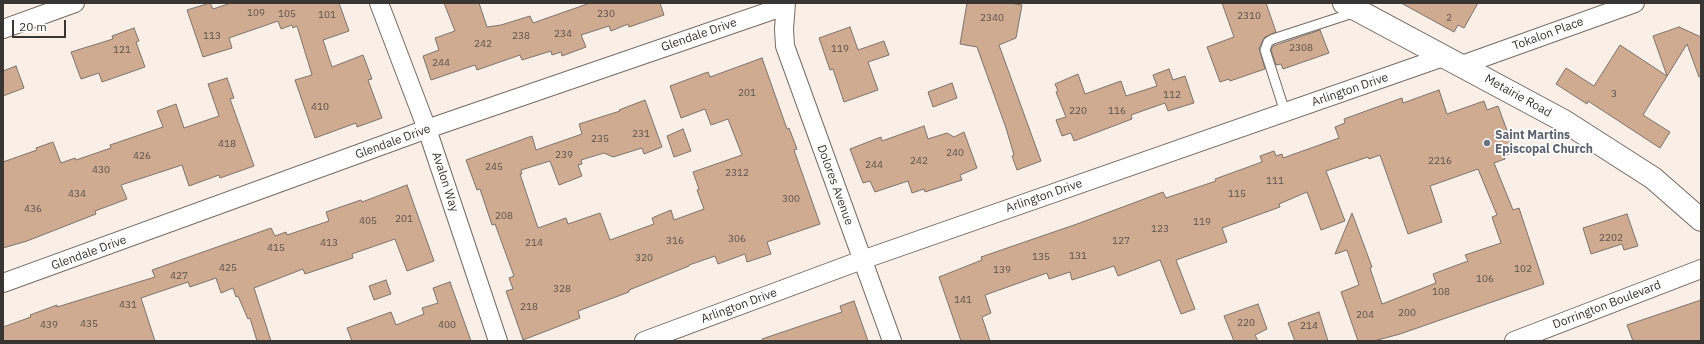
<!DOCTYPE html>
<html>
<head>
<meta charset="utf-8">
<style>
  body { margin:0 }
  #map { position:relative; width:1704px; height:344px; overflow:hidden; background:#faefe6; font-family:"IBM Plex Sans",sans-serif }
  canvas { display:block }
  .frame { position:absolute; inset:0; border:4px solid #393532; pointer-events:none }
  .scale { position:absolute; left:12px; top:20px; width:54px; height:18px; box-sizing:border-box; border:2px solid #393532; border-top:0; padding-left:5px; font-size:12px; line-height:14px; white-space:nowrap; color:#393532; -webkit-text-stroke:3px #fefefe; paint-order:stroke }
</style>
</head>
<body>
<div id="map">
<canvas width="1704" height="344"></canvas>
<div class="frame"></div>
<div class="scale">20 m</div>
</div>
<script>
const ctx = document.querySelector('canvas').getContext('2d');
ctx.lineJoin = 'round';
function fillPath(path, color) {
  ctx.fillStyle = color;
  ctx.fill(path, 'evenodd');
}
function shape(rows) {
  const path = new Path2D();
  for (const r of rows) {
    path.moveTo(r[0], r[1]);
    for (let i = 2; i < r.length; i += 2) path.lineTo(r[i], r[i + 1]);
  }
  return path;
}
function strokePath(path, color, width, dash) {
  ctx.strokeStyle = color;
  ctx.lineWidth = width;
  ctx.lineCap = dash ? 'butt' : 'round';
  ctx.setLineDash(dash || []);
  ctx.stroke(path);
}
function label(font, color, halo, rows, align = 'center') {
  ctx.font = font + ' "IBM Plex Sans",sans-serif';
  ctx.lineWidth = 3.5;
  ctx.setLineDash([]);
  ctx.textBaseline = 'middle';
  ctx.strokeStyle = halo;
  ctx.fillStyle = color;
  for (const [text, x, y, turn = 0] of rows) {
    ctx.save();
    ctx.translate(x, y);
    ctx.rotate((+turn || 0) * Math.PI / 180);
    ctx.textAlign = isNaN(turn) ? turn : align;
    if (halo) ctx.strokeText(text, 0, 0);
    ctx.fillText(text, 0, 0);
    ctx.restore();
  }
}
const building = shape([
  [210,3,213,9,231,3,339,3,349,31,323,40,332,67,363,55,372,79,368,80,382,118,357,127,356,123,315,138,295,80,312,75,297,26,293,28,292,25,281,29,278,21,229,38,232,48,203,57,187,10,210,3],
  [444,3,479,3,487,27,501,25,530,16,533,23,590,3,660,3,664,15,629,27,628,24,611,31,609,26,581,35,586,47,562,56,561,52,552,55,551,51,522,60,520,55,477,70,475,65,431,80,423,56,439,50,435,38,455,31,444,3],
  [967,3,1010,3,1022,5,1016,38,999,45,1041,161,1017,170,1012,156,1014,155,1006,128,977,47,960,44,967,3],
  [1222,3,1266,3,1276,32,1265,37,1259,48,1265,69,1230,81,1229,79,1220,82,1207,47,1234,37,1222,3],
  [1401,3,1478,3,1464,28,1458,25,1454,32,1401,3],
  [850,27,858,50,884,41,889,55,868,62,878,90,844,102,833,69,830,70,819,38,850,27],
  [1679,27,1701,37,1701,76,1699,77,1687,44,1643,115,1670,132,1660,148,1588,101,1587,104,1556,84,1566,68,1594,86,1620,45,1667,76,1653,36,1679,27],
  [134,28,139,41,136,42,145,67,102,82,99,73,81,79,71,52,113,39,112,36,134,28],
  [1320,30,1329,53,1283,69,1281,64,1276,65,1271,50,1273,46,1320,30],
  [762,58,787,129,789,128,797,149,794,150,820,224,767,242,771,254,747,262,745,254,718,264,715,256,689,265,689,266,629,290,629,292,578,311,580,318,523,340,506,291,513,289,509,278,514,276,495,224,492,225,480,189,477,190,466,160,532,136,536,150,582,134,579,124,620,111,619,110,645,100,662,147,644,154,642,148,613,157,604,153,581,160,582,164,578,165,582,176,559,185,550,161,521,170,522,174,520,174,538,228,566,218,568,224,600,213,610,240,654,224,652,218,671,210,674,220,704,209,697,190,699,189,693,172,742,155,728,119,711,125,705,109,681,118,670,86,708,72,710,77,762,58],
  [16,66,24,88,3,96,3,71,16,66],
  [1169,69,1173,80,1185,76,1194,103,1168,111,1165,103,1131,115,1132,119,1074,141,1071,133,1062,136,1056,120,1066,117,1056,92,1058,91,1055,84,1078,74,1085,94,1121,81,1126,96,1157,86,1153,75,1169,69],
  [227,78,234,98,230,99,254,166,220,178,219,175,189,186,182,165,121,185,127,199,95,211,96,214,27,241,3,248,3,162,37,150,36,148,53,142,61,163,75,158,76,160,111,148,110,145,163,127,157,111,176,104,184,128,219,116,208,84,227,78],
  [952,83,957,98,933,107,928,92,952,83],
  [1439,90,1447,114,1484,101,1487,110,1498,106,1515,152,1504,156,1505,159,1494,163,1513,210,1519,208,1544,284,1400,334,1374,341,1358,341,1341,292,1359,285,1347,250,1335,254,1352,213,1372,267,1370,268,1382,304,1436,283,1433,274,1468,261,1465,255,1501,243,1492,217,1497,215,1478,169,1430,186,1442,222,1408,234,1380,155,1369,159,1368,157,1326,171,1345,221,1321,230,1307,192,1279,204,1280,207,1222,228,1227,242,1176,260,1195,309,1181,314,1160,260,1118,276,1114,266,1072,280,1070,272,1049,279,1047,273,985,295,991,313,982,317,990,341,961,341,939,277,982,260,981,257,1077,224,1163,192,1166,198,1216,181,1215,179,1262,162,1260,156,1274,151,1276,156,1282,154,1283,158,1339,138,1335,127,1345,123,1344,119,1402,98,1403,103,1439,90],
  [924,126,928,139,947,133,954,137,964,132,977,168,960,175,962,180,925,192,924,189,912,193,908,181,875,192,870,181,863,183,850,149,881,137,882,141,924,126],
  [683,129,691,151,674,157,667,136,683,129],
  [407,185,434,261,407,271,395,239,352,254,353,258,305,274,303,269,254,288,271,341,257,341,250,318,248,319,238,296,236,297,233,288,221,293,216,278,190,287,188,282,141,298,155,341,3,341,3,327,31,317,30,315,57,305,57,307,155,277,152,270,271,228,275,236,286,232,287,235,329,221,326,212,361,200,362,202,407,185],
  [1627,214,1638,246,1624,250,1622,244,1591,254,1583,228,1627,214],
  [386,280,391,294,374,300,369,286,386,280],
  [450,282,471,341,352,341,347,328,391,312,396,325,424,314,422,308,438,303,433,288,450,282],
  [1701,300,1701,341,1633,341,1627,325,1701,300],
  [854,301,868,341,762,341,762,339,842,312,840,306,854,301],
  [1258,304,1267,329,1255,335,1258,341,1234,341,1224,316,1258,304],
  [1319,312,1328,341,1295,341,1288,323,1319,312]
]);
fillPath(building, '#ceab91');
strokePath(building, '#7d736c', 1);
const service = shape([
  [1285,112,1265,50,1268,42,1273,39,1356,12]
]);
const minor = shape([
  [379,3,427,129,498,341],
  [786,3,784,29,785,46,892,341],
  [3,29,75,3],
  [1462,65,1635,3],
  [3,283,427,129,785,6],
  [644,341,862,260,1446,56],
  [1514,341,1701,269]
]);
const secondary = shape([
  [1344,3,1564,121,1653,178,1701,220]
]);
strokePath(service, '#746b64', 11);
strokePath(minor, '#746b64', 20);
strokePath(secondary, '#746b64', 24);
strokePath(service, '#fff', 9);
strokePath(minor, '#fff', 18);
strokePath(secondary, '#fff', 22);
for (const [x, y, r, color] of [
  [1487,143,4,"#6b7280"]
]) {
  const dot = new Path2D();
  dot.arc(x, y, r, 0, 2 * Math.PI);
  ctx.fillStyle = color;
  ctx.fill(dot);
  strokePath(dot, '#fefefe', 1.5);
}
label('10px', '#5e524a', null, [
  ["109",256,13],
  ["105",287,14],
  ["230",606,14],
  ["101",327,15],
  ["2310",1249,16],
  ["2340",992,18],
  ["2",1449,18],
  ["234",563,34],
  ["113",212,36],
  ["238",521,36],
  ["242",483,44],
  ["2308",1301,48],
  ["119",840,49],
  ["121",122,50],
  ["244",441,63],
  ["201",747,93],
  ["3",1614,94],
  ["112",1172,95],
  ["410",320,107],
  ["220",1078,111],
  ["116",1117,111],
  ["231",641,134],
  ["235",600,139],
  ["418",227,144],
  ["240",955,153],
  ["239",564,155],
  ["426",142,156],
  ["242",919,161],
  ["2216",1440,161],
  ["244",874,165],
  ["245",494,167],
  ["430",101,170],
  ["2312",737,173],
  ["111",1275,181],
  ["434",77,194],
  ["115",1237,194],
  ["300",791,199],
  ["436",33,209],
  ["208",504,216],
  ["201",404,219],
  ["405",368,221],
  ["119",1202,222],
  ["123",1160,229],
  ["2202",1611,238],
  ["306",737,239],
  ["316",675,241],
  ["127",1121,241],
  ["413",329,243],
  ["214",534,243],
  ["415",276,248],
  ["131",1078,256],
  ["135",1041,257],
  ["320",644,258],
  ["425",228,268],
  ["102",1523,269],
  ["139",1002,270],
  ["427",179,276],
  ["106",1485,279],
  ["328",562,289],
  ["108",1441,292],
  ["141",963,300],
  ["431",128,305],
  ["218",529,307],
  ["200",1407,313],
  ["204",1365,315],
  ["220",1246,323],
  ["435",89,324],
  ["439",49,325],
  ["400",447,325],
  ["214",1309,326]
]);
label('12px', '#393532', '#fefefe', [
  ["Tokalon Place",1548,34,-20],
  ["Glendale Drive",699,35,-19],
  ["Arlington Drive",1350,90,-19],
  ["Metairie Road",1518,96,29],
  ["Glendale Drive",393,142,-20],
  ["Avalon Way",445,182,72],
  ["Dolores Avenue",835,185,70],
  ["Arlington Drive",1044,196,-19],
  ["Glendale Drive",89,253,-20],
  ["Dorrington Boulevard",1607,305,-21],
  ["Arlington Drive",739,306,-20]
]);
label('bold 12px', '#5b616d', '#fefefe', [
  ["Saint Martins",1495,136],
  ["Episcopal Church",1495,150]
], 'left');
</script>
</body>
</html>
